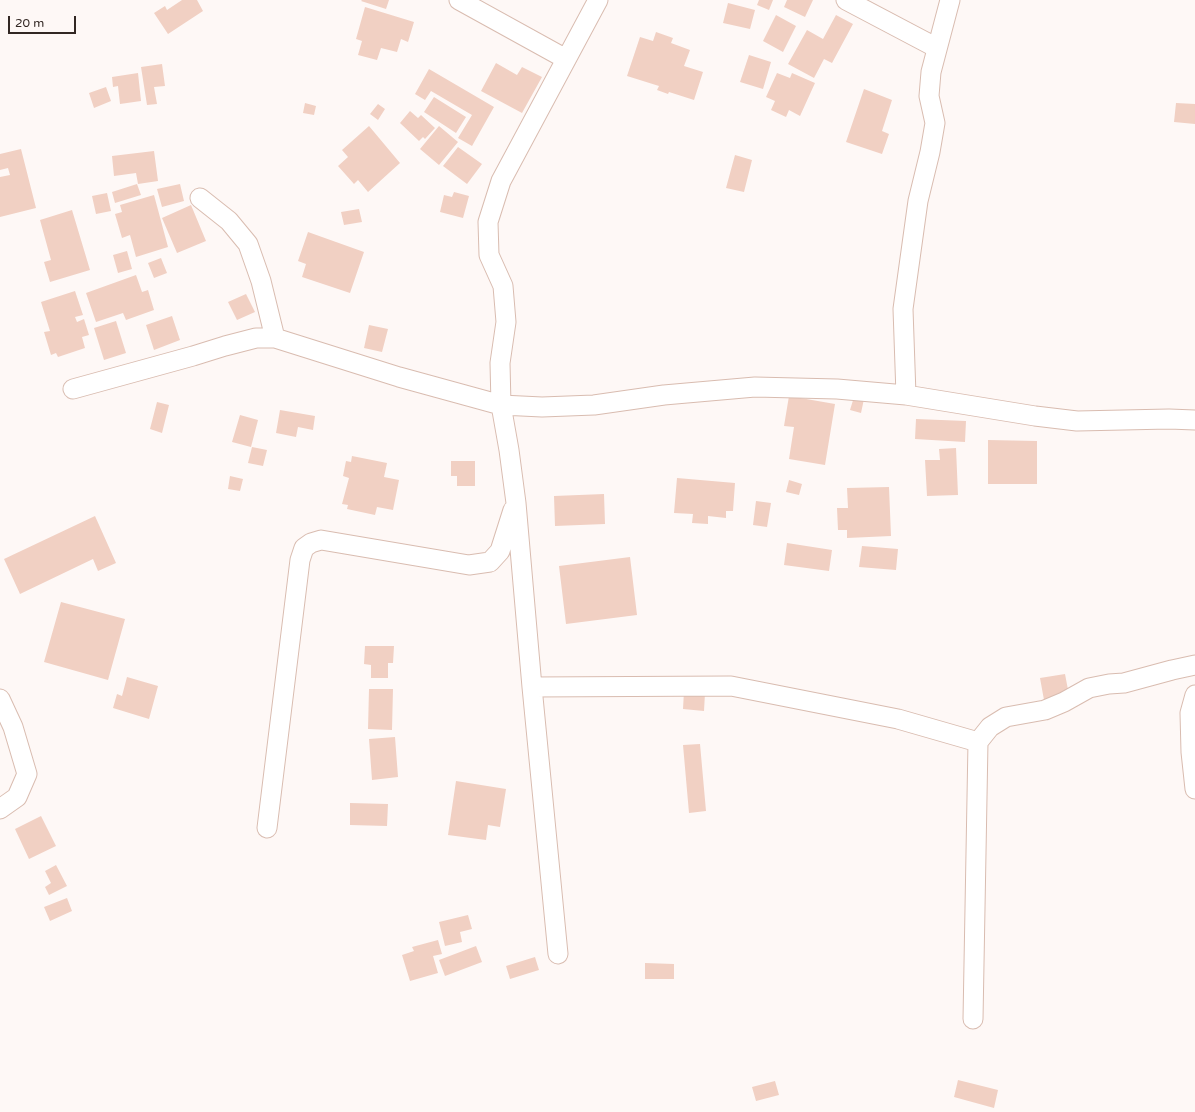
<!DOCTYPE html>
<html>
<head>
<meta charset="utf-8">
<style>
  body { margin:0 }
  #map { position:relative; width:1195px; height:1112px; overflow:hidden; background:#fef8f6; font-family:"Varela Round",sans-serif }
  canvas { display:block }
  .scale { position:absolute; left:8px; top:16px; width:68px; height:18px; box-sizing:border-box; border:2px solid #322723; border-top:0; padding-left:5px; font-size:12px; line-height:14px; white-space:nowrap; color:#322723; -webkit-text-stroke:3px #fef8f6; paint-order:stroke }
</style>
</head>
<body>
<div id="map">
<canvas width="1195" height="1112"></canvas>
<div class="scale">20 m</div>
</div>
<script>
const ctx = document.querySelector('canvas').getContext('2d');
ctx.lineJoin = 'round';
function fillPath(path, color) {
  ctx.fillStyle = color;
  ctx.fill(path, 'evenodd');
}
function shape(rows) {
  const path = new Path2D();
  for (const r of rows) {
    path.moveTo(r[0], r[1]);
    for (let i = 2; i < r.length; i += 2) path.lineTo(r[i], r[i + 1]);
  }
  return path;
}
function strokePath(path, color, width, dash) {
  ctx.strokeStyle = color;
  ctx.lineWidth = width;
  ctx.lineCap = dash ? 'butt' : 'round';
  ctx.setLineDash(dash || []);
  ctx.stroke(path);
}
fillPath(shape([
  [182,0,197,0,203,11,168,34,154,13,165,6,167,10],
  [362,0,389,0,386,9,361,1],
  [759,0,773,0,769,10,757,5],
  [787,0,813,0,805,17,784,7],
  [728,3,755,10,750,29,723,23],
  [365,7,414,22,408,42,401,39,397,52,381,48,377,60,358,55,362,41,356,39],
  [776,15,796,26,783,52,763,41],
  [836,15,853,24,832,63,824,59,814,78,788,64,807,30,823,39],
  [656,32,673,38,671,43,690,50,684,66,703,72,694,100,669,92,668,94,657,90,659,86,627,76,640,37,653,41],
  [749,55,771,62,763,89,740,82],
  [496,63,517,75,522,67,542,77,522,113,481,91],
  [162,64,165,86,154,87,157,104,147,105,141,67],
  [429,69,494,107,472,146,458,138,472,115,431,91,425,100,415,94],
  [138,73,141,101,120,104,118,86,113,87,112,77],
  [777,73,790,78,792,73,815,83,800,116,789,110,786,117,771,110,775,101,766,97],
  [106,87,111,101,94,108,89,93],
  [864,89,892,100,882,131,889,134,882,154,846,142],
  [434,97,466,117,456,133,424,112],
  [305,103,316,106,314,115,303,113],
  [1176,103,1195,104,1195,124,1174,122],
  [378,104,385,109,378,120,370,114],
  [410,111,418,118,421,115,435,128,425,139,423,137,419,141,400,123],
  [369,126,400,163,368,192,358,180,354,184,338,166,348,157,342,150],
  [439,126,458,142,439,165,420,149],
  [458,147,482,164,467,184,443,166],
  [21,149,36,208,0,217,0,177,10,175,8,168,0,170,0,154],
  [154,151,158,181,138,184,136,173,114,176,112,156],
  [735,155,752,160,744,192,726,188],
  [137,184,141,195,115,203,112,192],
  [180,184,184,201,162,207,157,189],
  [454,192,469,196,463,218,440,212,444,195,452,197],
  [107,193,111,211,96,214,92,196],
  [154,195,168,247,136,257,130,235,122,238,115,214,122,212,120,205],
  [191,205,206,241,177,253,162,218],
  [359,209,362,222,344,225,341,212],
  [72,210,90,270,50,282,44,262,51,260,40,220],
  [308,232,364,252,350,293,302,277,306,264,298,261],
  [127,251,132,269,118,273,113,255],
  [161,258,167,273,154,278,148,263],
  [136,275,142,292,148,290,154,310,126,320,123,313,96,322,86,293],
  [75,291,83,315,75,317,77,322,84,319,89,335,82,337,85,348,58,357,56,353,51,355,44,332,50,331,41,302],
  [246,294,255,312,237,320,228,302],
  [172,316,180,340,154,350,146,325],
  [116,321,126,353,104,360,94,328],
  [369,325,388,329,382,352,364,348],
  [789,396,835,404,825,465,789,459,794,427,784,426],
  [854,397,864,399,861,413,850,410],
  [157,402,169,405,162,433,150,429],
  [280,410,315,416,313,430,298,427,296,437,276,433],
  [240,415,258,420,251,447,232,442],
  [916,419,966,421,965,442,915,439],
  [988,440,1037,441,1037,484,988,484],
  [252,447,267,450,263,466,248,463],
  [956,448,958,495,927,496,925,460,940,460,939,449],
  [352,456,387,463,384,477,399,480,393,510,377,507,375,515,347,509,348,505,342,504,349,478,343,476,346,461,351,462],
  [451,461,475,461,475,486,457,486,457,476,451,476],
  [230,476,243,479,240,491,228,489],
  [677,478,735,483,733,511,726,511,726,518,708,516,708,524,692,523,693,514,674,513],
  [789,480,802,484,799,495,786,492],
  [889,487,891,536,847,538,847,530,838,530,837,508,848,508,847,488],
  [604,494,605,524,555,526,554,496],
  [756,501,771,503,767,527,753,525],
  [95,516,116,563,98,571,93,559,20,594,4,559],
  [787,543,832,550,829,571,784,565],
  [862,546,898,549,896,570,859,567],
  [630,557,637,615,566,624,559,566],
  [61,602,125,619,108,680,44,662],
  [365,646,394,646,393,663,388,663,388,678,371,678,371,665,364,664],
  [1065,674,1069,695,1044,700,1040,678],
  [127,677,158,686,149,719,113,708,117,694,122,696],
  [369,689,393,689,392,730,368,729],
  [684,691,705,693,704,711,683,709],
  [395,737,398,777,372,780,369,739],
  [700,744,706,811,689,813,683,745],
  [456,781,506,789,500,827,488,825,486,840,448,835],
  [350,803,388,804,387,826,350,825],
  [41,816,56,846,29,859,15,829],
  [56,865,67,886,49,895,45,887,51,883,45,871],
  [67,898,72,911,50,921,44,907],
  [468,915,472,929,460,932,462,942,445,946,439,922],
  [438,940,442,954,433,956,438,973,410,981,402,955,414,951,412,947],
  [476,946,482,962,445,976,439,960],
  [535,957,539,970,510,979,506,966],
  [645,963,674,964,674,979,645,979],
  [958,1080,998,1090,994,1108,954,1097],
  [775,1081,779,1095,756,1101,752,1087]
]), '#f1d0c3');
const street = shape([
  [459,0,566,59],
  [846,0,937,48],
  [200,198,229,221,248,244,261,281,275,338],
  [73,389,193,356,225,346,256,338,275,338,399,377,501,405,542,407,594,405,664,395,755,387,837,389,906,395,1035,416,1077,421,1169,419,1195,420],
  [906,395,903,309,918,201,930,152,935,123,929,96,931,72,950,0],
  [532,687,731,686,898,719,978,742],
  [1195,695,1190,713,1191,752,1195,789],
  [0,699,13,727,27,774,17,797,0,809],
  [267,828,300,560,304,548,311,543,321,540,469,565,490,562,500,551,513,510],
  [558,954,532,687,516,503,509,450,501,405,500,363,506,322,503,286,489,255,488,222,501,181,598,0],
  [973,1019,978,742,990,727,1006,717,1045,710,1064,702,1089,688,1109,684,1124,683,1172,670,1195,665]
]);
strokePath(street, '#d9bcb0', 21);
strokePath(street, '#fff', 19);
</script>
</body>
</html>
